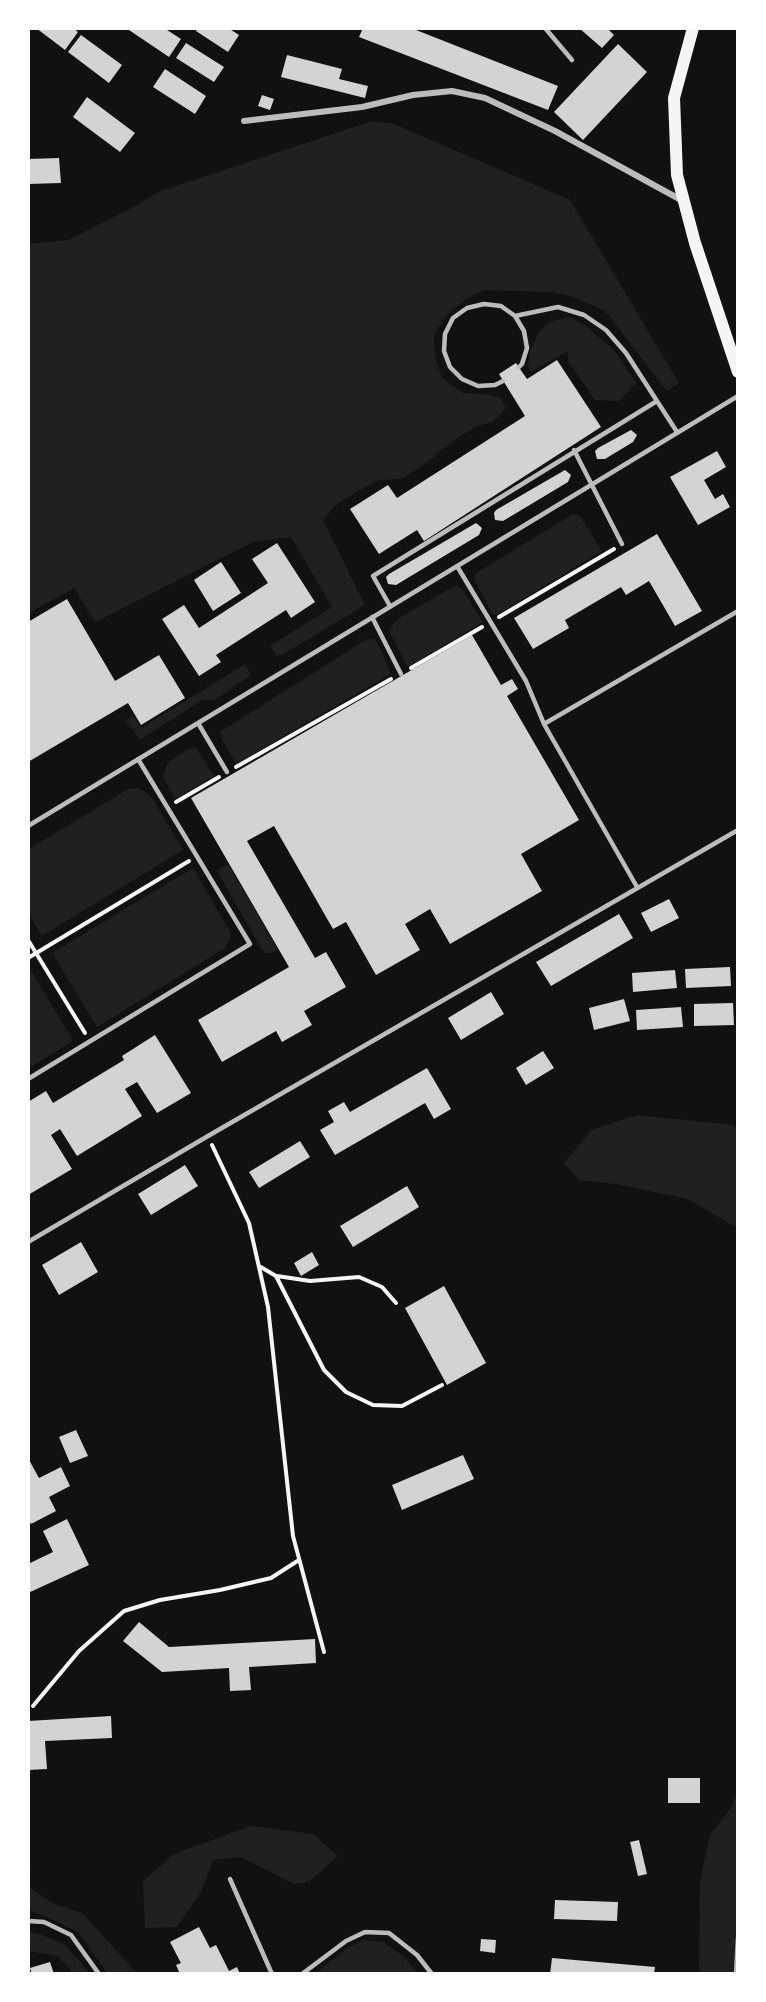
<!DOCTYPE html>
<html>
<head>
<meta charset="utf-8">
<style>
  body { margin:0 }
  #map { position:relative; width:766px; height:2002px; overflow:hidden; background:#111; font-family:"Fira Sans",sans-serif }
  canvas { display:block }
  .frame { position:absolute; inset:0; border:30px solid #fff; pointer-events:none }
</style>
</head>
<body>
<div id="map">
<canvas width="766" height="2002"></canvas>
<div class="frame"></div>
</div>
<script>
const ctx = document.querySelector('canvas').getContext('2d');
ctx.lineJoin = 'round';
function fillPath(path, color) {
  ctx.fillStyle = color;
  ctx.fill(path, 'evenodd');
}
function shape(rows) {
  const path = new Path2D();
  for (const r of rows) {
    path.moveTo(r[0], r[1]);
    for (let i = 2; i < r.length; i += 2) path.lineTo(r[i], r[i + 1]);
  }
  return path;
}
function strokePath(path, color, width, dash) {
  ctx.strokeStyle = color;
  ctx.lineWidth = width;
  ctx.lineCap = dash ? 'butt' : 'round';
  ctx.setLineDash(dash || []);
  ctx.stroke(path);
}
fillPath(shape([
  [372,121,394,124,570,200,679,383,667,391,605,311,574,297,552,292,484,290,464,300,447,315,434,334,435,357,442,378,463,393,484,394,500,397,506,408,493,422,475,427,454,440,429,461,403,478,376,481,356,492,336,505,323,520,365,605,282,655,277,656,270,646,332,607,291,537,253,542,95,622,74,588,29,613,29,244,69,240,139,204,158,192],
  [570,317,586,326,614,350,636,383,619,401,595,400,568,361,568,351,531,372,528,367,530,351,539,332,549,322],
  [573,514,580,516,602,551,497,615,493,615,475,581,475,576,478,572],
  [457,586,462,589,483,622,413,664,407,666,390,633,391,627,399,618,453,587],
  [367,639,374,639,378,644,391,674,236,764,221,738,220,732],
  [245,664,251,675,213,701,203,699,140,740,126,720,133,716,142,728],
  [196,748,214,776,175,799,163,777,166,766,174,758,189,749],
  [137,788,144,791,153,799,183,850,42,936,29,914,29,849,128,789],
  [228,864,278,950,271,953,266,953,262,949,217,871],
  [193,868,230,932,230,939,225,948,97,1027,52,953],
  [29,967,73,1041,29,1068],
  [637,1115,732,1125,737,1129,737,1228,688,1199,616,1184,579,1180,564,1163,592,1130],
  [737,1794,737,1973,699,1974,700,1882,710,1835,730,1809],
  [251,1826,313,1834,338,1856,309,1882,294,1884,241,1857,213,1860,201,1892,177,1927,145,1928,143,1881,174,1854],
  [29,1871,31,1872,29,1887,54,1904,82,1913,137,1973,107,1973,78,1932,50,1918,29,1910],
  [29,1932,40,1934,64,1944,90,1973,72,1973,69,1968,57,1956,29,1951],
  [363,1940,384,1942,403,1956,418,1973,316,1973,347,1948]
]), '#202020');
fillPath(shape([
  [36,28,73,28,78,32,65,50],
  [126,28,164,28,181,39,169,57],
  [197,28,228,28,239,35,228,52,196,31],
  [363,28,411,28,558,86,548,110,359,37],
  [579,28,607,28,614,35,602,48],
  [81,35,122,65,109,83,68,52],
  [186,43,224,67,214,82,176,58],
  [618,44,647,72,583,140,554,112],
  [287,55,342,69,339,79,368,86,365,98,281,77],
  [165,69,206,96,195,114,153,87],
  [262,95,274,99,270,110,258,106],
  [87,97,135,133,120,152,73,117],
  [59,158,61,183,28,184,28,159],
  [557,360,601,427,424,541,417,530,379,554,350,509,388,485,397,498,525,416,499,374,516,363,527,379],
  [631,430,637,435,633,442,605,459,597,459,595,451,598,448],
  [717,451,726,467,704,480,715,499,723,494,730,507,698,525,670,477],
  [565,470,571,475,568,482,503,521,495,520,494,513,496,510],
  [476,523,482,528,479,535,396,585,388,584,386,577,389,574],
  [657,534,702,611,675,626,649,581,626,595,621,587,565,620,569,628,533,649,514,618],
  [277,543,315,602,291,618,286,610,216,655,221,662,199,676,162,619,184,605,199,628,268,583,252,559],
  [221,562,241,593,213,611,194,580],
  [67,599,115,681,159,655,185,698,141,725,128,703,28,762,28,622],
  [472,635,501,685,512,679,518,689,507,696,579,820,521,854,542,891,450,944,430,909,405,924,420,950,376,975,346,922,333,929,274,826,247,841,315,958,326,952,346,987,304,1011,312,1025,282,1042,276,1031,222,1062,198,1020,289,967,191,798],
  [669,899,679,918,651,932,641,913],
  [619,914,633,938,551,986,536,962],
  [730,967,731,986,686,988,685,969],
  [675,970,677,988,633,992,632,973],
  [491,992,504,1014,461,1040,448,1018],
  [624,999,630,1021,594,1030,589,1008],
  [733,1003,734,1025,694,1026,694,1004],
  [681,1007,683,1027,637,1030,636,1010],
  [155,1035,191,1093,157,1113,137,1082,125,1089,142,1116,77,1156,60,1129,51,1135,72,1169,28,1195,28,1102,46,1091,53,1103,124,1060,122,1056],
  [543,1051,554,1068,526,1085,516,1068],
  [427,1068,451,1109,434,1119,425,1103,335,1155,320,1130,334,1122,328,1111,344,1102,350,1112],
  [300,1141,310,1157,259,1188,249,1172],
  [185,1165,198,1186,151,1215,138,1194],
  [407,1186,419,1207,353,1247,340,1226],
  [81,1242,98,1272,59,1295,42,1265],
  [312,1252,319,1265,301,1276,294,1263],
  [444,1286,486,1363,447,1385,405,1308],
  [76,1430,88,1456,70,1463,59,1437],
  [463,1455,474,1479,402,1510,392,1485],
  [28,1458,39,1478,61,1467,70,1486,49,1497,56,1511,31,1524,28,1518],
  [67,1519,89,1565,28,1593,28,1564,53,1552,43,1531],
  [139,1622,169,1647,315,1639,316,1663,249,1667,251,1690,230,1691,229,1668,162,1672,123,1641],
  [111,1716,112,1738,45,1741,47,1769,28,1770,28,1721],
  [668,1778,700,1778,700,1803,668,1803],
  [639,1840,647,1874,638,1876,630,1842],
  [555,1900,618,1902,617,1921,554,1919],
  [199,1927,210,1948,216,1945,229,1971,237,1967,240,1974,180,1974,176,1965,181,1963,170,1942],
  [481,1939,496,1940,495,1953,480,1951],
  [552,1958,655,1967,654,1974,550,1974],
  [50,1962,54,1974,32,1974,30,1968]
]), '#d3d3d3');
strokePath(shape([
  [499,617,614,549],
  [411,668,482,627],
  [236,767,391,679],
  [176,802,219,777],
  [28,940,85,1033],
  [28,958,189,861],
  [212,1145,249,1223,268,1307,293,1536,324,1652],
  [259,1266,276,1276,324,1370,346,1392,373,1405,402,1406,442,1385],
  [277,1276,310,1281,359,1277,382,1287,396,1303],
  [33,1706,79,1651,124,1611,160,1600,220,1590,271,1578,299,1560]
]), '#f5f5f5', 4);
strokePath(shape([
  [545,28,572,60],
  [515,316,558,307,584,315,606,330,626,353,677,432],
  [503,381,495,385,478,386,462,379,450,367,444,351,445,334,453,318,467,308,484,304,501,306,515,316,524,331,527,348,522,364,519,367],
  [574,450,622,544],
  [457,566,526,681,544,724,637,887],
  [390,606,373,576,657,401],
  [372,617,401,674],
  [198,723,227,772],
  [544,724,738,611],
  [28,826,738,396],
  [28,1079,250,944,138,759],
  [28,1242,208,1136,738,830],
  [230,1879,272,1974],
  [28,1921,44,1922,71,1935,99,1974],
  [302,1974,346,1941,365,1932,389,1933,417,1955,432,1974],
  [736,1974,738,1938]
]), '#bcbcbc', 4.5);
strokePath(shape([
  [244,121,362,107,413,95,452,91,485,98,555,131,683,201]
]), '#bcbcbc', 6);
strokePath(shape([
  [693,28,674,98,677,175,695,243,738,372]
]), '#f5f5f5', 12);
</script>
</body>
</html>
